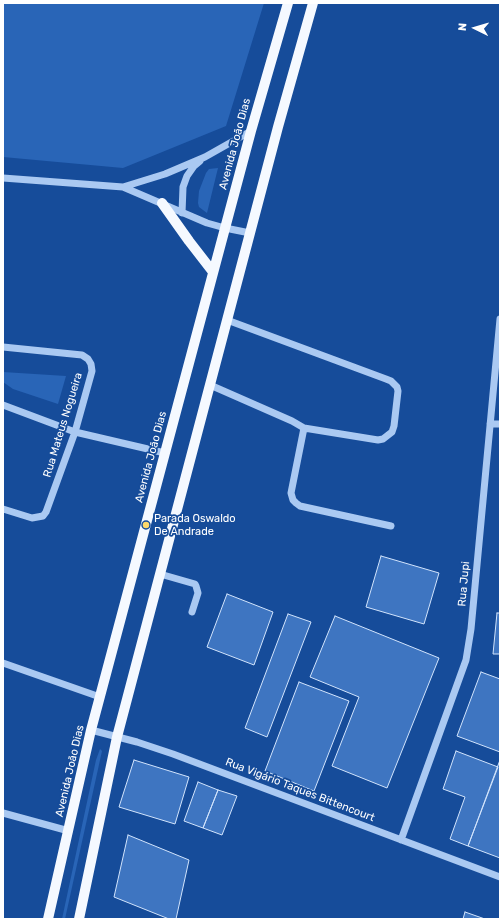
<!DOCTYPE html>
<html>
<head>
<meta charset="utf-8">
<style>
  body { margin:0 }
  #map { position:relative; width:503px; height:922px; overflow:hidden; background:#164c9a; font-family:Rubik,sans-serif }
  canvas { display:block }
  .frame { position:absolute; inset:0; border:4px solid #fff; pointer-events:none }
  .north { position:absolute; left:455px; top:8px; width:40px; height:40px; -webkit-text-stroke:3px #164c9a; paint-order:stroke; rotate:275deg; font-size:11px; font-weight:700; line-height:16px; text-align:center; color:#fff }
  .north::after { content:''; display:block; margin:auto; width:14px; height:18px; background:#fff; clip-path:polygon(50% 0,100% 100%,50% 72%,0 100%) }
</style>
</head>
<body>
<div id="map">
<canvas width="503" height="922"></canvas>
<div class="frame"></div>
<div class="north">N</div>
</div>
<script>
const ctx = document.querySelector('canvas').getContext('2d');
ctx.lineJoin = 'round';
function fillPath(path, color) {
  ctx.fillStyle = color;
  ctx.fill(path, 'evenodd');
}
function shape(rows) {
  const path = new Path2D();
  for (const r of rows) {
    path.moveTo(r[0], r[1]);
    for (let i = 2; i < r.length; i += 2) path.lineTo(r[i], r[i + 1]);
  }
  return path;
}
function strokePath(path, color, width, dash) {
  ctx.strokeStyle = color;
  ctx.lineWidth = width;
  ctx.lineCap = dash ? 'butt' : 'round';
  ctx.setLineDash(dash || []);
  ctx.stroke(path);
}
function label(font, color, halo, rows, align = 'center') {
  ctx.font = font + ' Rubik,sans-serif';
  ctx.lineWidth = 3.5;
  ctx.setLineDash([]);
  ctx.textBaseline = 'middle';
  ctx.strokeStyle = halo;
  ctx.fillStyle = color;
  for (const [text, x, y, turn = 0] of rows) {
    ctx.save();
    ctx.translate(x, y);
    ctx.rotate((+turn || 0) * Math.PI / 180);
    ctx.textAlign = isNaN(turn) ? turn : align;
    if (halo) ctx.strokeText(text, 0, 0);
    ctx.fillText(text, 0, 0);
    ctx.restore();
  }
}
fillPath(shape([
  [3,3,264,3,226,126,123,168,3,157],
  [218,168,207,213,199,207,198,203,199,191,206,173,209,169],
  [3,372,66,376,58,404,13,389,3,382],
  [100,749,102,751,65,919,62,919,96,760]
]), '#2965b7');
const building = shape([
  [381,556,439,573,424,624,366,607,381,556],
  [227,594,273,612,254,665,207,647,227,594],
  [497,613,500,613,500,654,493,654,497,613],
  [288,614,311,622,267,737,245,728,288,614],
  [335,616,439,658,387,788,332,766,359,697,310,677,335,616],
  [481,672,500,679,500,752,457,736,481,672],
  [299,682,349,701,314,791,265,771,299,682],
  [456,751,498,767,468,846,450,839,465,797,443,789,456,751],
  [134,760,189,777,175,824,119,807,134,760],
  [500,760,500,858,468,846,500,760],
  [198,782,218,790,203,828,184,821,198,782],
  [218,790,237,796,222,835,203,828,218,790],
  [128,835,189,860,176,919,169,919,114,897,128,835],
  [465,912,485,919,463,919,465,912]
]);
fillPath(building, '#3e75c1');
strokePath(building, '#d2e4fc', 1);
strokePath(shape([
  [3,178,123,187,207,223,225,228,250,233],
  [123,187,165,174,205,157,251,131],
  [182,213,183,187,187,176,194,166,200,161],
  [227,320,386,379,391,381,397,387,398,391,394,426,392,432,383,439,378,440,304,428],
  [3,347,82,355,88,359,91,364,92,371,75,432,46,512,43,516,32,518,3,509],
  [210,385,292,421,304,428,291,493,293,500,296,503,300,506,391,526],
  [3,405,75,432,165,453],
  [490,424,500,424],
  [160,574,195,584,196,586,198,593,192,612],
  [3,663,100,697],
  [91,730,137,742,173,754,500,877],
  [3,813,69,831],
  [401,840,466,660,471,629,500,319]
]), '#aac9f2', 7);
strokePath(shape([
  [162,203,189,241,213,272],
  [48,919,91,730,251,131,288,3],
  [79,919,117,737,278,127,313,3]
]), '#f5f9ff', 10);
for (const [x, y, r, color] of [
  [146,525,4,"#ffd96b"]
]) {
  const dot = new Path2D();
  dot.arc(x, y, r, 0, 2 * Math.PI);
  ctx.fillStyle = color;
  ctx.fill(dot);
  strokePath(dot, '#164c9a', 1.5);
}
label('11px', '#fff', '#164c9a', [
  ["Avenida João Dias",235,144,-75],
  ["Rua Mateus Nogueira",63,425,-73],
  ["Avenida João Dias",151,457,-75],
  ["Rua Jupi",464,584,-85],
  ["Avenida João Dias",70,771,-77],
  ["Rua Vigário Taques Bittencourt",300,790,21]
]);
label('11px', '#fff', '#164c9a', [
  ["Parada Oswaldo",154,519],
  ["De Andrade",154,532]
], 'left');
</script>
</body>
</html>
